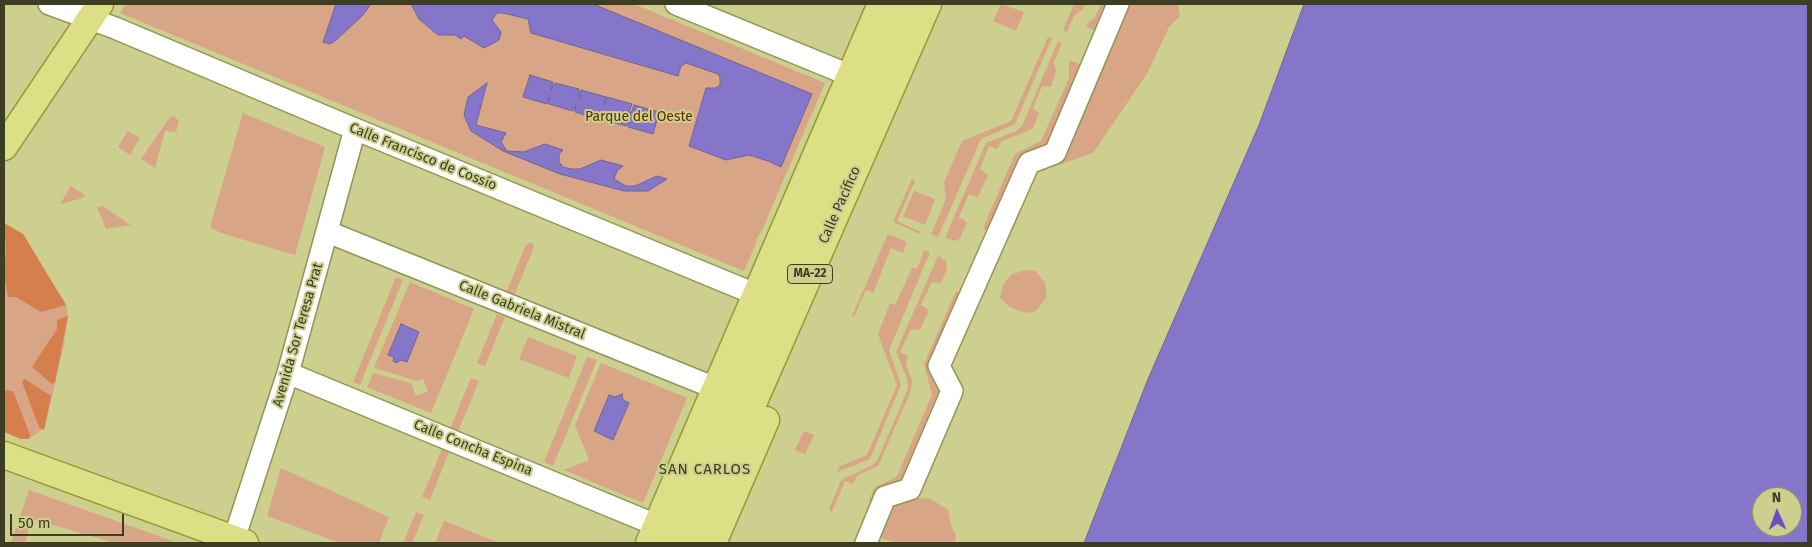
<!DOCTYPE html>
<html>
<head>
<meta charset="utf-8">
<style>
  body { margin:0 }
  #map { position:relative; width:1812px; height:547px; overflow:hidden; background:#cccf8d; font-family:"Fira Sans",sans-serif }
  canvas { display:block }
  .frame { position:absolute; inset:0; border:5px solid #3c3d22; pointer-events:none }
  .north { position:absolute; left:1752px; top:487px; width:50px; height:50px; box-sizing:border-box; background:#cccf8d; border:1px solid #929562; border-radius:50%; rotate:358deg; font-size:14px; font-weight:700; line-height:20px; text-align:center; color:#3c3d22 }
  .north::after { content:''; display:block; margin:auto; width:18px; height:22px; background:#6c4dc6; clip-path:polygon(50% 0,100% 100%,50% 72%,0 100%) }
  .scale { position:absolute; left:10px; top:514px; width:114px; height:22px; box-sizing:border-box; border:2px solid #3c3d22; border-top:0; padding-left:6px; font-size:15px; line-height:18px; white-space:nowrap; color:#3c3d22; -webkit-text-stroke:4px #cccf8d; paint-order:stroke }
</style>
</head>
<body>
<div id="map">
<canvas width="1812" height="547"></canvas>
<div class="frame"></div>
<div class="north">N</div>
<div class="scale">50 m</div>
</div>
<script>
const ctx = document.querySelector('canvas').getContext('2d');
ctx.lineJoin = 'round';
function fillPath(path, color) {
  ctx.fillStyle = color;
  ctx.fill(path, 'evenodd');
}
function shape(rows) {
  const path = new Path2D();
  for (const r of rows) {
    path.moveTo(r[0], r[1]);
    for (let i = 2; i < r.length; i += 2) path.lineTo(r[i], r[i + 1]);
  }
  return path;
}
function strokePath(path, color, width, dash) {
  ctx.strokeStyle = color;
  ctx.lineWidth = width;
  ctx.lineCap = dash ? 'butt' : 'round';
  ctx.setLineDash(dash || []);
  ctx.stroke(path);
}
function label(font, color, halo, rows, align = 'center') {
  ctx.font = font + ' "Fira Sans",sans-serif';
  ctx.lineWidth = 4;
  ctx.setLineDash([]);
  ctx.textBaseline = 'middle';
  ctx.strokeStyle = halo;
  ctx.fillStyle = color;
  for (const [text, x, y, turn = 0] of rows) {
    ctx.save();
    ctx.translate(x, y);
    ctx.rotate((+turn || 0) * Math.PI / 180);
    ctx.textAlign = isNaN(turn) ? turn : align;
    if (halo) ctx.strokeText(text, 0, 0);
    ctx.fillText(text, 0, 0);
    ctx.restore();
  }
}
fillPath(shape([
  [126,4,634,4,825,83,762,230,756,240,757,241,744,271,120,13],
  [1001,4,1024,12,1016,31,993,21],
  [1074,4,1086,4,1083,9,1074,16,1067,32,1063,30],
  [1101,4,1107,4,1096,31,1085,26,1095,17],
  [1129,4,1178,4,1180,16,1169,27,1148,72,1093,153,1061,164,1060,160],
  [1048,37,1052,38,1015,124,981,139,938,237,931,234,946,199,944,182,962,141,1011,121],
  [1058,41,1062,43,1054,62,1056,71,1051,87,1042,86,1033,108,1039,113,1033,128,1028,131,1002,141,997,149,989,146,980,169,988,175,979,195,977,197,969,194,959,217,967,222,960,238,956,241,945,238,986,143,1016,131,1022,126],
  [1069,60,1082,65,1046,149,989,231,983,228,1015,154,1041,141,1069,78],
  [243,113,325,147,295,255,221,233,210,227],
  [174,116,179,121,176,132,165,131,155,168,141,159,170,117],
  [128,131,140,138,130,155,118,147],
  [912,179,915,181,897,221,921,232,920,234,893,222],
  [71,186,85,195,83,198,60,204],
  [914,191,935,199,925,225,903,216],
  [103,206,120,218,131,225,106,229,97,207],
  [4,223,23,234,66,305,68,316,64,344,45,427,29,439,21,439,4,432],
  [888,234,907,242,903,253,891,248,873,293,866,290,854,317,852,316],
  [532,242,534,247,513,298,505,295,526,245],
  [924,250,930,252,889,350,901,385,870,459,837,472,840,466,867,455,897,385,878,334,890,303,895,305,912,268,917,269],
  [938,256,946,261,947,269,941,283,932,282,921,305,929,310,920,330,911,329,900,352,908,356,906,365,912,380,911,391,878,466,858,475,853,484,845,481,832,512,829,510,841,480,872,465,877,461,908,389,907,378,896,352],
  [1025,270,1036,271,1045,283,1047,297,1036,311,1026,313,1010,307,1000,298,1003,285,1011,275],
  [396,277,403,280,360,385,353,382],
  [410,282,474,309,431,413,367,387,373,373,411,383,416,396,428,391,423,379,417,381,374,368],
  [956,291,962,294,941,392,902,483,872,502,869,501,874,488,895,478,898,474,932,395,924,364],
  [497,314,505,317,485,366,477,363],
  [528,337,577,356,569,378,519,359],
  [587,357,597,360,553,466,544,462],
  [601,363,687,398,643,503,564,470,589,460,575,425],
  [471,378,479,381,457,434,449,431],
  [804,431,814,435,805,454,795,450],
  [442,449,449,452,430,500,422,497],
  [281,468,389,517,379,543,340,543,267,516],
  [29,490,178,543,115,543,32,519,25,543,11,543],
  [916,498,931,499,948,510,951,525,956,536,955,543,900,543,883,539,880,532,891,507],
  [416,512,424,515,412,543,403,543],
  [444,521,453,524,499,543,435,543]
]), '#d9a587');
fillPath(shape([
  [4,223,23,234,66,305,41,312,16,297,8,297,4,274,6,249],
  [68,316,55,382,52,384,32,367,57,329,57,320],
  [25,379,51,396,44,430,39,427,22,382],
  [4,390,13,391,30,435,29,439,21,439,4,432]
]), '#d47f4c');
const water = shape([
  [336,4,371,4,362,16,335,41,330,44,323,42,336,4],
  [411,4,593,4,812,94,781,167,768,161,749,155,726,160,689,146,706,88,716,88,720,85,720,77,718,74,686,63,681,66,678,76,531,33,528,19,503,13,497,13,492,20,501,32,499,40,484,48,464,36,461,39,455,35,438,35,419,19,411,4],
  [1304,4,1808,4,1808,543,1084,543,1148,379,1259,125,1304,4],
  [1762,497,1792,497,1792,527,1762,527,1762,497],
  [530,75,553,82,551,90,555,83,579,89,579,98,581,90,606,97,604,105,607,97,632,104,629,112,631,113,634,105,659,112,653,134,628,127,629,120,626,126,601,119,602,113,599,119,575,112,576,105,573,111,549,104,549,97,547,104,523,97,530,75],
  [487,83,476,125,506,133,501,142,507,151,524,152,545,144,563,150,559,154,559,162,563,167,571,169,580,169,601,160,623,166,617,171,614,179,626,186,635,186,657,176,667,179,648,191,624,191,560,174,503,151,471,131,464,115,468,97,487,83],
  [401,324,419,332,407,362,401,360,396,363,393,361,394,357,388,355,401,324],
  [622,394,623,400,629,403,613,440,594,431,609,395,615,397,622,394]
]);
fillPath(water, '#8576c9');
strokePath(water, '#6f6597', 1);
const minor = shape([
  [49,4,115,28,338,122,755,294],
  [676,4,849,75],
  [328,232,715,388],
  [288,373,656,525],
  [234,539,288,373,355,129],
  [866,543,885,497,910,489,952,391,939,366,1029,163,1055,153,1118,4]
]);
const major = shape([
  [4,147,100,4],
  [4,455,245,543],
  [649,543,881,4],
  [669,543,904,4],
  [692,543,928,4],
  [713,543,766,420]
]);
strokePath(minor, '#929555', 24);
strokePath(major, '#969830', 29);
strokePath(minor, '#fff', 21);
strokePath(major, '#dddf87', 26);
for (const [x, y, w] of [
  [810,274,45]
]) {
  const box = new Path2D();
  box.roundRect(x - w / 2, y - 9.5, w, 19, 4);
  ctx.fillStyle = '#cccf8d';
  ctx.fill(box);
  strokePath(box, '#3c3d22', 1);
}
label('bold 12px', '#3c3d22', null, [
  ["MA-22",810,274]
]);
label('14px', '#632c03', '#cccf8d', [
  ["Parque del Oeste",639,117]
]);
label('14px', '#3c3d22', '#cccf8d', [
  ["Calle Francisco de Cossío",423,157,22],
  ["Calle Pacífico",840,205,-66],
  ["Calle Gabriela Mistral",522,310,22],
  ["Avenida Sor Teresa Prat",298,335,-74],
  ["Calle Concha Espina",473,448,22]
]);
ctx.letterSpacing = '1px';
label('15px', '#3c3d22', '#cccf8d', [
  ["SAN CARLOS",705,470]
]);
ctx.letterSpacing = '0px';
</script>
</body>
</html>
